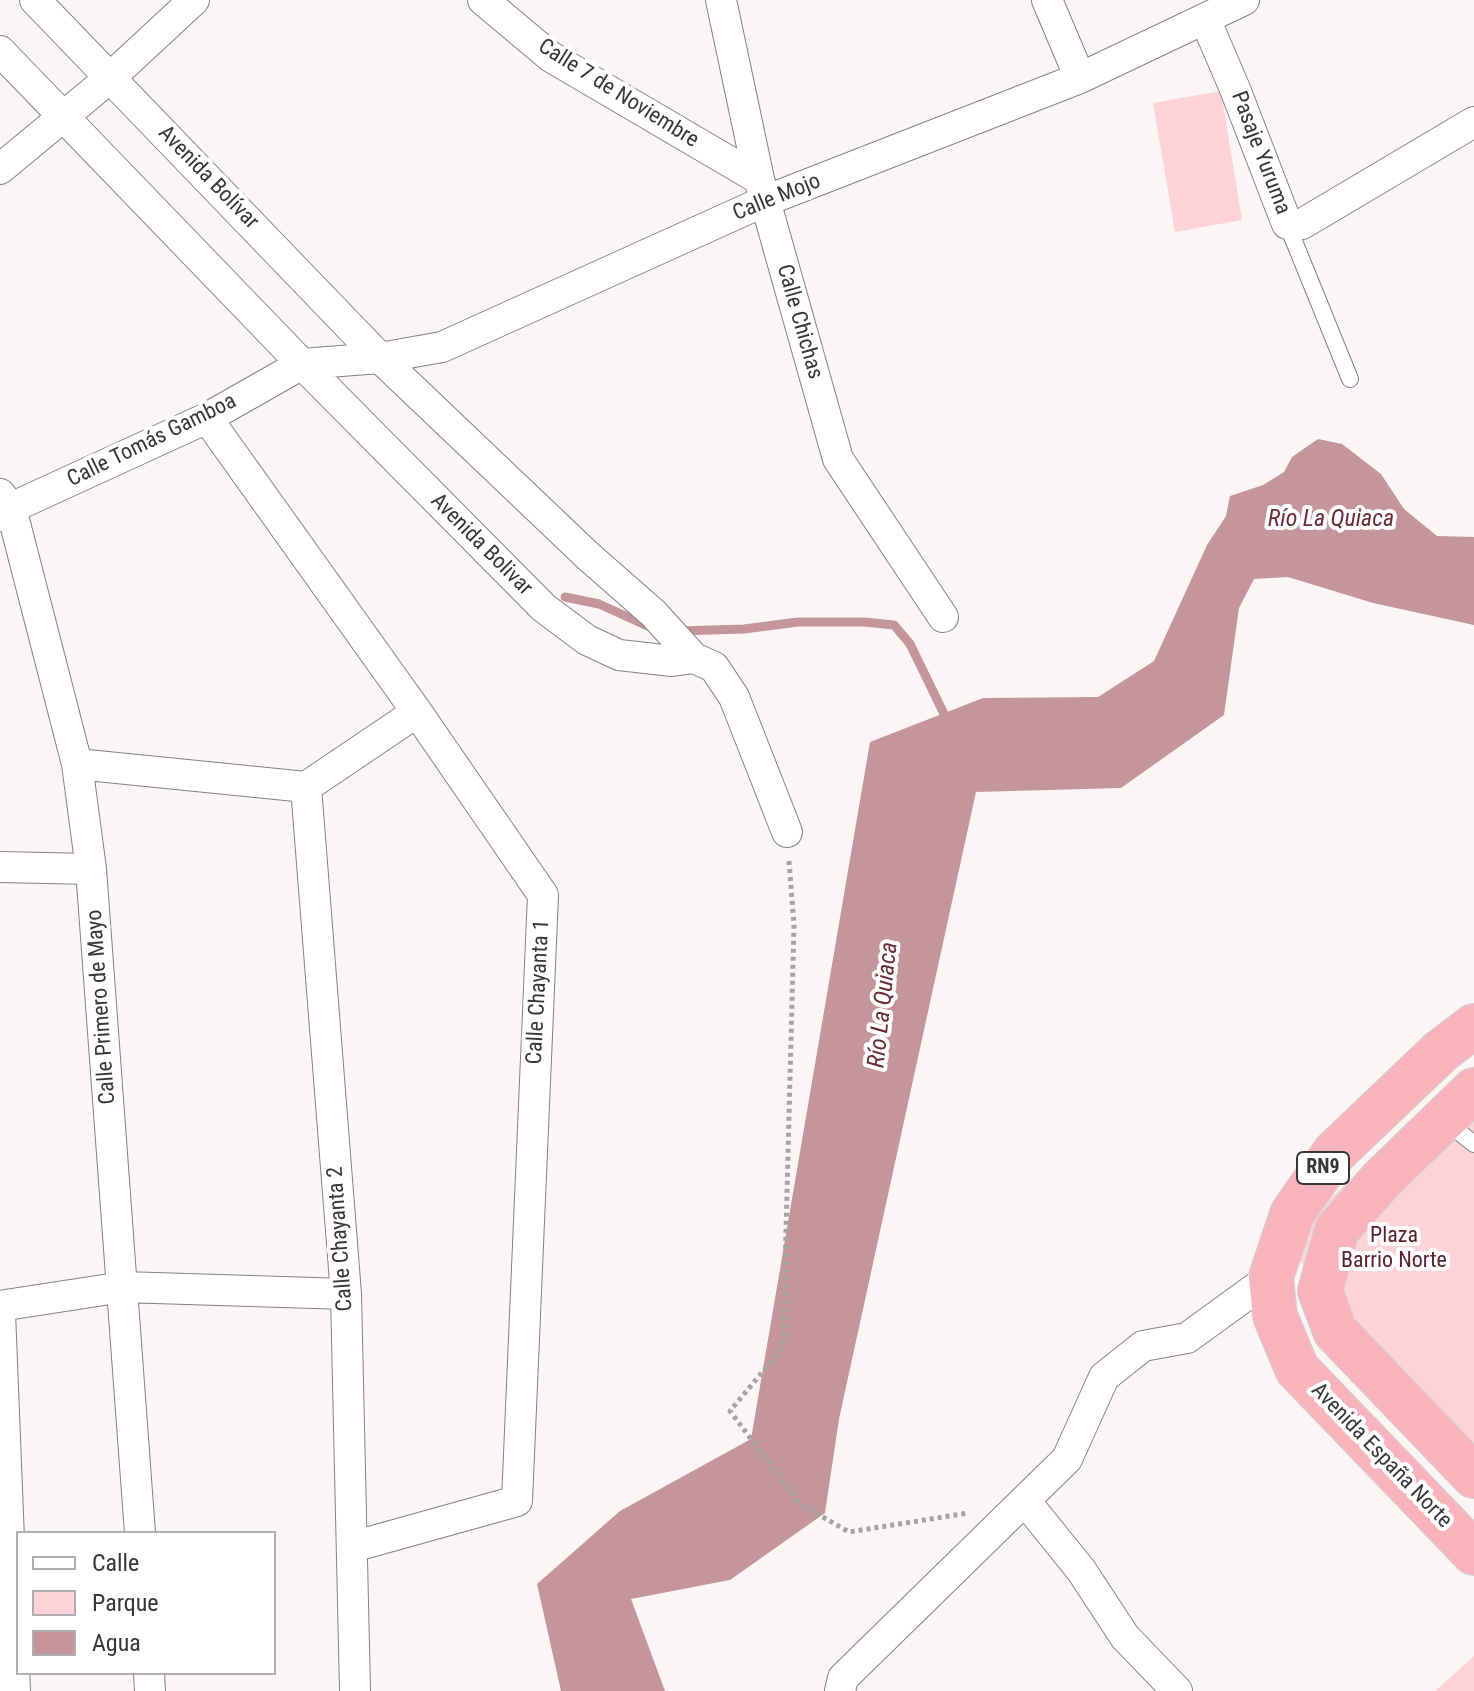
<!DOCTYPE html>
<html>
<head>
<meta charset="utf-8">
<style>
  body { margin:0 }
  #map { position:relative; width:1474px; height:1691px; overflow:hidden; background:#fbf5f6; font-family:"Roboto Condensed",sans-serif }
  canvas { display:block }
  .legend { position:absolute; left:16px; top:1531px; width:260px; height:144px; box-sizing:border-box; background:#fff; border:2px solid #afafaf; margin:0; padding:10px 14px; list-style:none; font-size:24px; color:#383636 }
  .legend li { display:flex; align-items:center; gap:16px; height:40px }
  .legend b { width:40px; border:2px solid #afafaf }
</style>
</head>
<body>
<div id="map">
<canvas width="1474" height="1691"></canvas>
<ul class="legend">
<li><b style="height:10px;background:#fff"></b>Calle</li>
<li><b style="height:22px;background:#fed3d8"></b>Parque</li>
<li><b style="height:22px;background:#c4969b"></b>Agua</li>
</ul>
</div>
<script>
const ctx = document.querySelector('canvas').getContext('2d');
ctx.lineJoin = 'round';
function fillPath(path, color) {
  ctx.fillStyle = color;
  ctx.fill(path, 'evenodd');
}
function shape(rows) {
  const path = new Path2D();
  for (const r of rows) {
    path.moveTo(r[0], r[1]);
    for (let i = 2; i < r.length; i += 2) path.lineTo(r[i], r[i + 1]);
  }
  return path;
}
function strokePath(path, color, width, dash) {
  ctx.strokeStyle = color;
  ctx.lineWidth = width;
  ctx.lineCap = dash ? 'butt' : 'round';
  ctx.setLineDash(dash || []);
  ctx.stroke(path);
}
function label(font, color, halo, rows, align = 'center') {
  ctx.font = font + ' "Roboto Condensed",sans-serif';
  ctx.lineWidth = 8;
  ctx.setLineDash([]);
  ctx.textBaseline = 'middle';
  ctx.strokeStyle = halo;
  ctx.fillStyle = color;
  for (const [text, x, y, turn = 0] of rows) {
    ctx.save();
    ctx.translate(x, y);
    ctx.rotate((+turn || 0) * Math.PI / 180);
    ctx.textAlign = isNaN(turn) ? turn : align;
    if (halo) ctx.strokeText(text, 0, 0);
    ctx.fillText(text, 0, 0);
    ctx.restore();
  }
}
fillPath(shape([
  [1221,91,1242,220,1175,232,1153,103],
  [1474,1066,1474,1457,1283,1242],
  [1474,1656,1474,1691,1435,1691]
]), '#fed3d8');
fillPath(shape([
  [1318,439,1342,444,1381,474,1404,509,1437,536,1474,537,1474,625,1373,603,1288,577,1254,579,1239,608,1224,715,1121,788,976,792,839,1419,825,1513,730,1580,631,1599,665,1691,561,1691,537,1584,620,1511,751,1439,870,742,983,698,1098,697,1154,661,1207,545,1226,516,1230,496,1263,485,1284,472,1292,457]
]), '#c4969b');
strokePath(shape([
  [565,597,599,604,652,628],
  [678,631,744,629,798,622,864,622,894,625,910,644,946,718]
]), '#c4969b', 9);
const lane = shape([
  [1287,224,1350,379],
  [1444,1120,1474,1144]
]);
const street = shape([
  [35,0,380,358,588,556,653,613,694,658,714,667,734,697,787,832],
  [483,0,551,57,759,179],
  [721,0,759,179,838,459,943,617],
  [1047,0,1080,78],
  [1205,19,1235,89,1287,224,1302,224,1474,122],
  [0,51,302,364,544,608,587,640,619,655,672,661,694,658],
  [0,169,111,77,194,0],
  [207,418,417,712,543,895,517,1501,352,1547],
  [0,494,11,508,77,764,91,869,140,1533],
  [0,516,11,508,207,418,302,364,380,358,442,347,765,201,1080,78,1244,0],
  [77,764,306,787,417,712],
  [306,787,346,1294,355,1691],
  [0,867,91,869],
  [0,1306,123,1287,346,1294],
  [0,1312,15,1691],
  [1026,1502,1081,1570,1125,1637,1177,1691],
  [149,1673,150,1691],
  [840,1691,843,1678,1067,1459,1104,1377,1143,1346,1187,1338,1271,1277]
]);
const highway = shape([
  [1474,1026,1441,1051,1334,1153,1292,1214,1271,1277,1275,1316,1297,1369,1474,1553],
  [1474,1090,1382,1179,1337,1230,1320,1291,1335,1331,1474,1476]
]);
strokePath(lane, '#868181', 18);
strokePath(street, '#868181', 32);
strokePath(highway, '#d3d3d3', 46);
strokePath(shape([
  [789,861,794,925,783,1347,730,1411,800,1504,849,1532,968,1513]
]), '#a7a2a3', 5, [4, 4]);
strokePath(lane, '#fff', 16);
strokePath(street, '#fff', 30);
strokePath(highway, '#f9b3bc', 44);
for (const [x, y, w] of [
  [1323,1168,52]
]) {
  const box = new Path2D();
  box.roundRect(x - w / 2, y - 16, w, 32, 6);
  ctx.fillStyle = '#fff';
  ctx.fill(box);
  strokePath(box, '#383636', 2);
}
label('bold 20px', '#383636', null, [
  ["RN9",1323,1168]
]);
label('22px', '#383636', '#fff', [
  ["Calle 7 de Noviembre",618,94,32],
  ["Pasaje Yuruma",1260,153,69],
  ["Avenida Bolívar",208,178,46],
  ["Calle Mojo",777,198,-22],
  ["Calle Chichas",799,322,74],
  ["Calle Tomás Gamboa",152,441,-26],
  ["Avenida Bolivar",481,545,45],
  ["Calle Chayanta 1",539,992,-87],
  ["Calle Primero de Mayo",102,1007,-94],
  ["Calle Chayanta 2",341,1239,-94],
  ["Avenida España Norte",1381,1456,46]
]);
label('22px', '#5b212d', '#fff', [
  ["Plaza",1394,1236],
  ["Barrio Norte",1394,1261]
]);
label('italic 24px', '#692d38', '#fff', [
  ["Río La Quiaca",1331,520],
  ["Río La Quiaca",884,1005,-84]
]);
</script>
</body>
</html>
